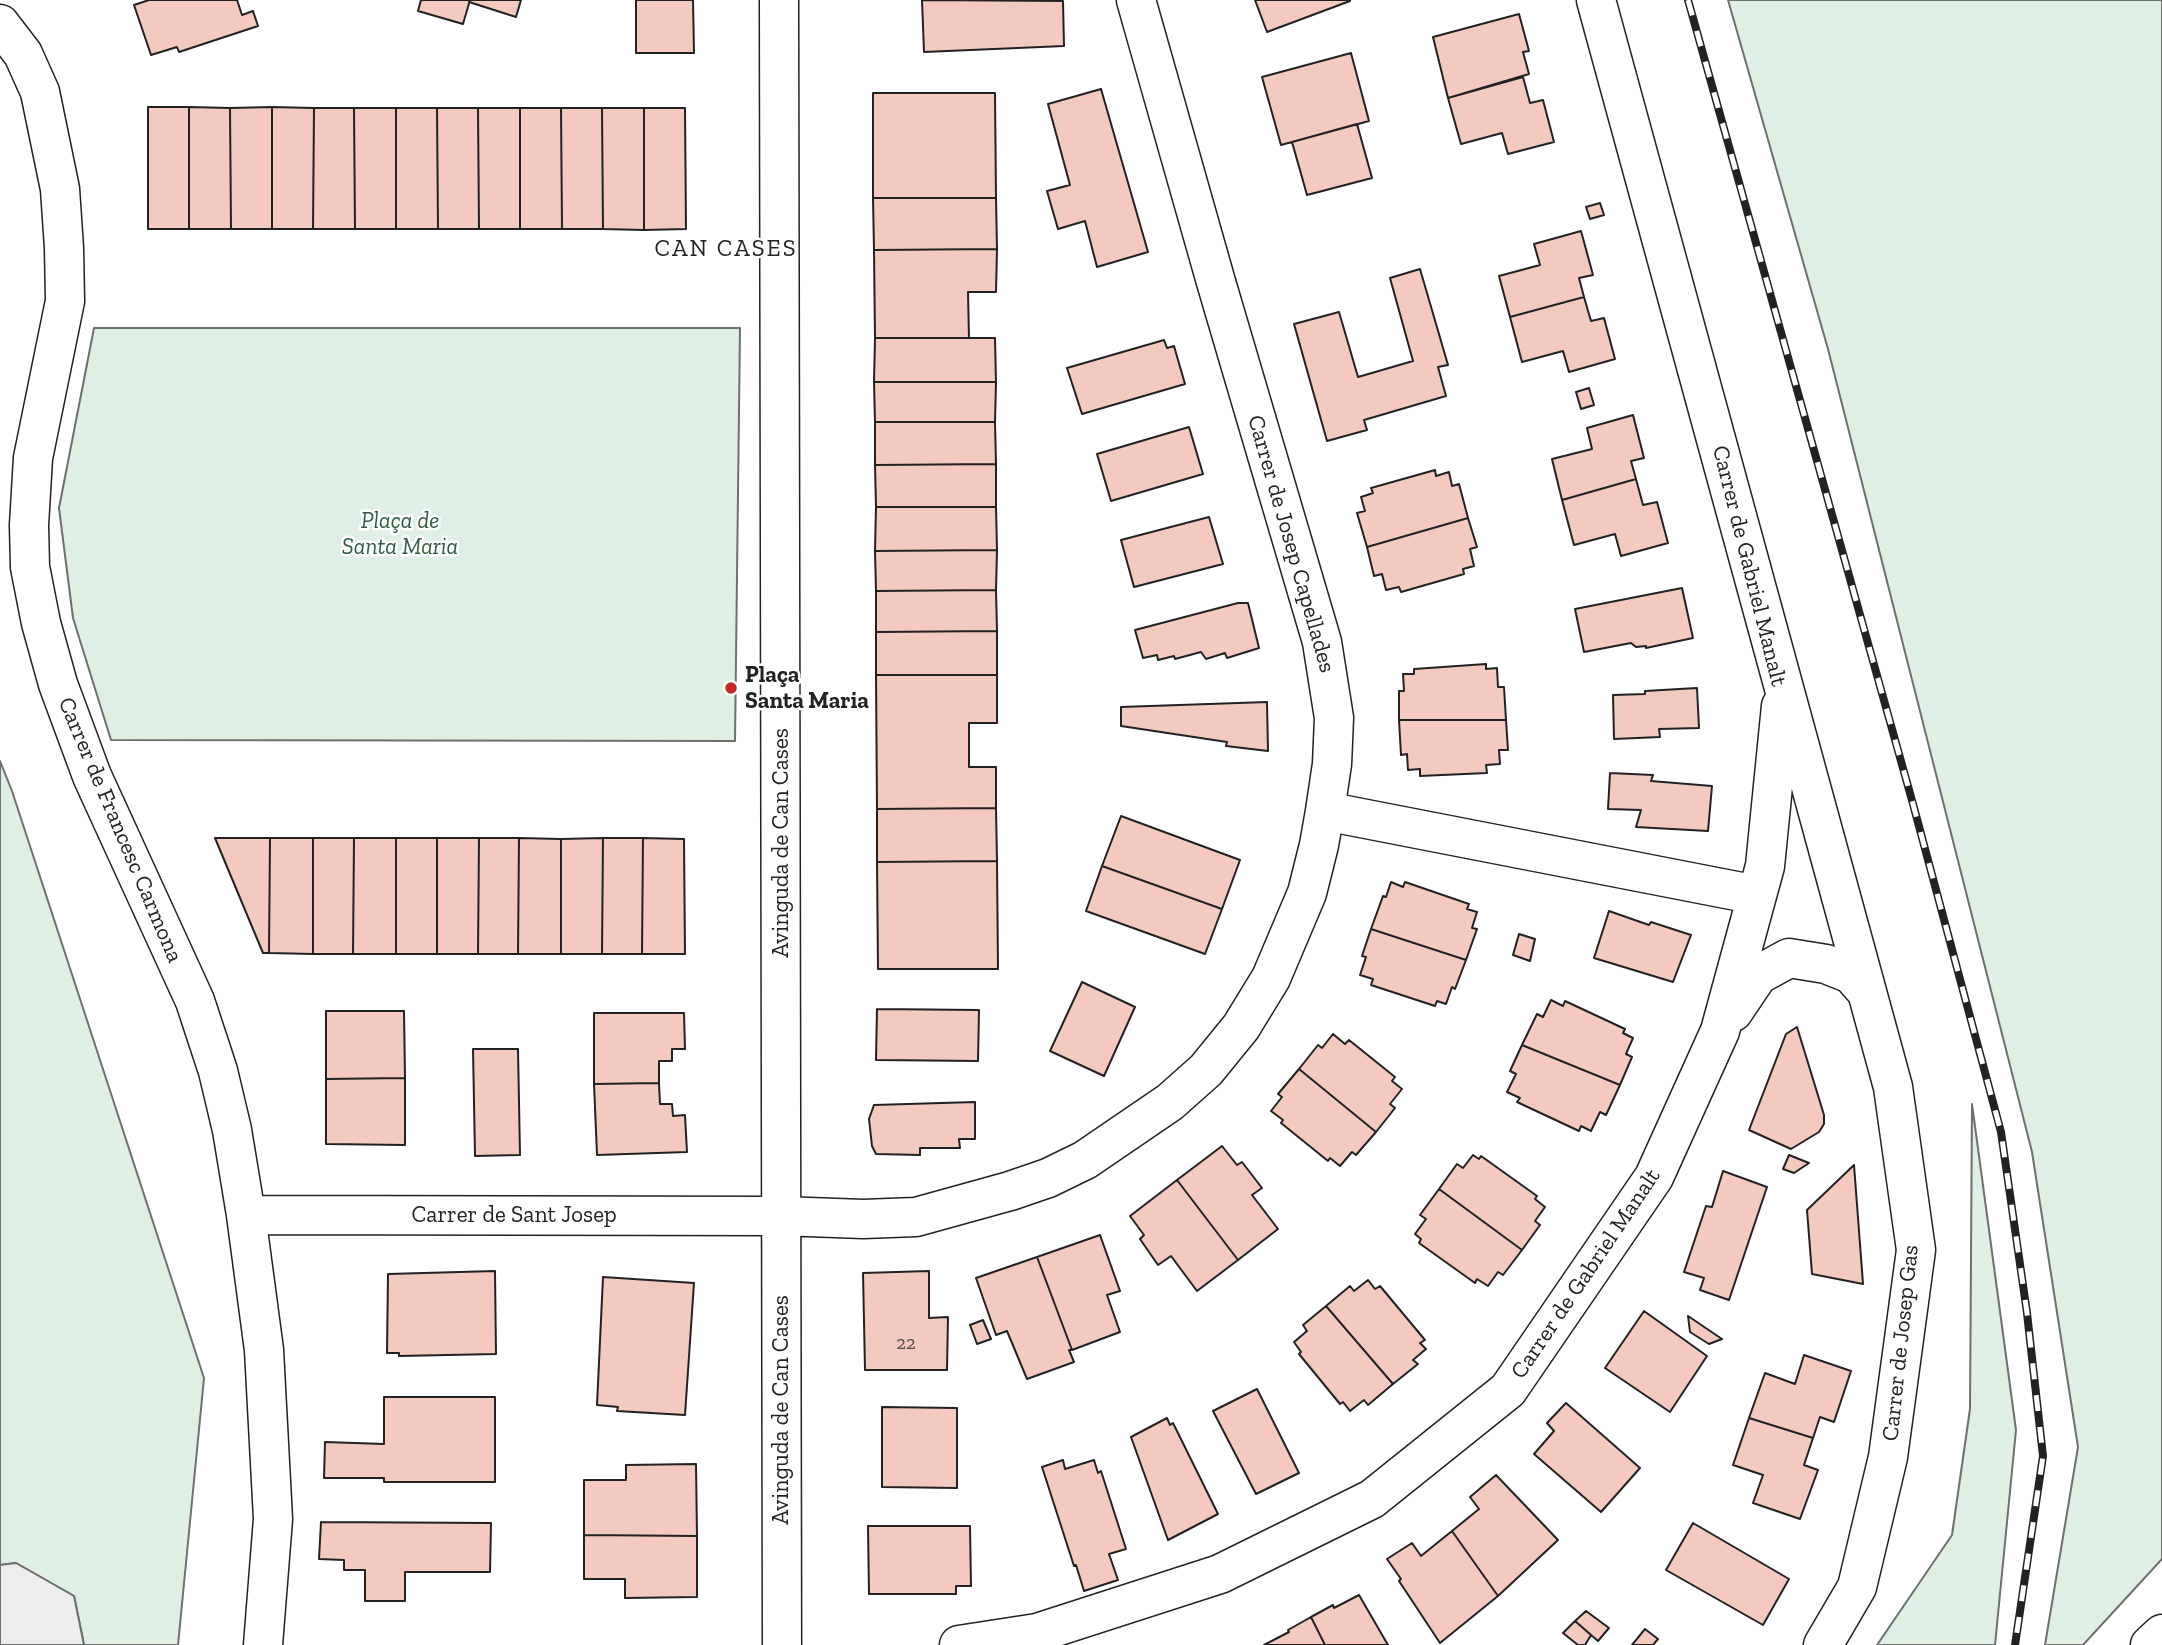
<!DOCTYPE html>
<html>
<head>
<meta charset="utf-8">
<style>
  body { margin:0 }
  canvas { display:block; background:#fff }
</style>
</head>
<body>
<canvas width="2162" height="1645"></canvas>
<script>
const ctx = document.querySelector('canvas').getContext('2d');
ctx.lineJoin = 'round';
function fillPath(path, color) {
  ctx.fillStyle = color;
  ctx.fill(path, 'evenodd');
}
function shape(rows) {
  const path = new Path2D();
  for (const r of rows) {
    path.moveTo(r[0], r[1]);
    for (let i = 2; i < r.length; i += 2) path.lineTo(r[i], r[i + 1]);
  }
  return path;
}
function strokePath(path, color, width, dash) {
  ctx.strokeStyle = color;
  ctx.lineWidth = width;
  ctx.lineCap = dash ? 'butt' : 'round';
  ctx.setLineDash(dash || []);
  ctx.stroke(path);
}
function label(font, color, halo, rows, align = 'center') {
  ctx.font = font + ' "Zilla Slab",serif';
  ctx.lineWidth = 5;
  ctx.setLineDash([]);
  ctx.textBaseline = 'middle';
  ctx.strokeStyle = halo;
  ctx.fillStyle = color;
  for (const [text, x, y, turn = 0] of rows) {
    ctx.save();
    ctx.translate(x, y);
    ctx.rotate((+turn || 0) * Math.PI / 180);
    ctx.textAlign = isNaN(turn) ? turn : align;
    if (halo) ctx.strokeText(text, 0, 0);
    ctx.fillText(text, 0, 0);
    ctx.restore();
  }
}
const green = shape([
  [1728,0,2162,0,2162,1559,2083,1645,2045,1645,2078,1447,2032,1152,1828,349,1728,0],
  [94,328,740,328,735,741,111,740,73,618,59,508,94,328],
  [0,761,12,791,204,1378,178,1645,84,1645,74,1596,16,1563,0,1565,0,761],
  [1972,1104,2016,1430,1995,1645,1877,1645,1952,1535,1970,1409,1972,1104]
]);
fillPath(green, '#e0efe3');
strokePath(green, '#6f6f6f', 2);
const parking = shape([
  [16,1563,74,1596,84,1645,0,1645,0,1565,16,1563]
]);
fillPath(parking, '#ededed');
strokePath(parking, '#6f6f6f', 2);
const building = shape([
  [149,0,237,0,242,15,253,11,258,26,179,52,177,47,151,55,134,5,149,0],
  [421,0,470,0,463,24,418,11,421,0],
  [470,0,521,0,516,17,469,2,470,0],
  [636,0,693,0,694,53,636,53,636,0],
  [922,0,1063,1,1064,46,924,52,922,0],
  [1255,0,1350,0,1350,1,1267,32,1255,0],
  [1519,14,1529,51,1523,52,1529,74,1448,98,1433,37,1519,14],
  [1351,53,1369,121,1281,145,1262,77,1351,53],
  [1523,77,1530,103,1543,100,1554,142,1508,154,1502,133,1461,144,1448,98,1523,77],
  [1101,89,1148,252,1097,267,1085,221,1058,229,1047,191,1070,185,1048,104,1101,89],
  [873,93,995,93,996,198,873,198,873,93],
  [148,107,189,107,189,229,148,229,148,107],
  [189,107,230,108,231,229,189,229,189,107],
  [272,107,272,229,231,229,230,108,272,107],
  [272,107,314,108,313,229,272,229,272,107],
  [314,108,354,108,355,229,313,229,314,108],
  [354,108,396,108,396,229,355,229,354,108],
  [396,108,437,108,438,229,396,229,396,108],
  [437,108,478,108,479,229,438,229,437,108],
  [478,108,520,108,520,229,479,229,478,108],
  [520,108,561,108,562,229,520,229,520,108],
  [561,108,602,108,603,229,562,229,561,108],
  [602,108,644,108,644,230,603,229,602,108],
  [644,108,685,108,686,229,644,230,644,108],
  [1357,124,1372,178,1307,195,1292,142,1357,124],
  [873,198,996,198,997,249,874,250,873,198],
  [1600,203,1604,215,1590,219,1586,207,1600,203],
  [1581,231,1593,275,1579,278,1584,297,1510,317,1499,276,1540,265,1534,244,1581,231],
  [997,249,996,292,968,292,969,338,875,338,874,250,997,249],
  [1420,269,1448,365,1438,367,1446,396,1364,420,1367,430,1327,441,1294,324,1339,312,1358,377,1413,361,1390,278,1420,269],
  [1584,297,1591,321,1604,318,1615,359,1569,372,1563,351,1522,362,1510,317,1584,297],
  [875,338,995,338,996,382,874,382,875,338],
  [1164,340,1167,348,1174,346,1185,384,1082,414,1067,368,1164,340],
  [874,382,996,382,995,422,875,422,874,382],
  [1589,388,1594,405,1581,409,1576,392,1589,388],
  [1633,415,1644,458,1631,461,1636,479,1562,500,1552,459,1592,449,1587,428,1633,415],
  [875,422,995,422,996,464,875,465,875,422],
  [1189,427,1203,474,1111,501,1097,454,1189,427],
  [996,464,996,507,876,507,875,465,996,464],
  [1435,470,1436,476,1449,472,1452,486,1459,484,1468,518,1367,547,1357,513,1365,511,1361,497,1373,493,1371,488,1435,470],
  [1636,479,1643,505,1657,502,1668,543,1621,556,1615,534,1574,545,1562,500,1636,479],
  [876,507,996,507,997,550,875,551,876,507],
  [1209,517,1223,564,1134,587,1121,540,1209,517],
  [1468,518,1477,547,1470,549,1474,566,1463,569,1464,574,1401,592,1399,587,1386,590,1382,574,1374,576,1367,547,1468,518],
  [997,550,996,590,876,591,875,551,997,550],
  [1682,588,1693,638,1646,648,1646,646,1636,647,1631,643,1584,652,1575,609,1682,588],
  [996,590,997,631,876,632,876,591,996,590],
  [1238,603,1248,603,1259,648,1227,658,1225,653,1206,659,1201,652,1175,659,1174,656,1158,660,1157,655,1143,658,1135,630,1238,603],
  [997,631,997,675,876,675,876,632,997,631],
  [1486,664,1486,669,1497,668,1498,687,1504,687,1506,720,1399,720,1399,691,1404,691,1403,674,1414,674,1414,669,1486,664],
  [876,675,997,675,997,723,969,723,969,767,996,767,996,808,877,809,876,675],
  [1697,688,1699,728,1659,729,1660,737,1614,739,1613,695,1645,694,1645,691,1697,688],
  [1267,702,1268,751,1226,746,1227,742,1121,726,1121,707,1267,702],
  [1399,720,1506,720,1508,750,1499,750,1500,764,1486,765,1487,773,1420,776,1420,769,1408,770,1407,754,1401,755,1399,720],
  [1610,773,1653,775,1651,781,1712,786,1708,831,1636,827,1641,810,1608,809,1610,773],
  [996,808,997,861,877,862,877,809,996,808],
  [1121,816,1240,860,1222,909,1102,866,1121,816],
  [215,838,270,838,269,953,263,953,215,838],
  [270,838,313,838,313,954,269,953,270,838],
  [313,838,354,838,353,954,313,954,313,838],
  [354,838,396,838,396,954,353,954,354,838],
  [396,838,437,838,437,954,396,954,396,838],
  [437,838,479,838,478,954,437,954,437,838],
  [479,838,519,838,518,954,478,954,479,838],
  [519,838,561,839,561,954,518,954,519,838],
  [603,838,643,838,642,954,602,954,603,838],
  [603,838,602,954,561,954,561,839,603,838],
  [643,838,684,839,685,954,642,954,643,838],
  [997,861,998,969,878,969,877,862,997,861],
  [1102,866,1222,909,1205,954,1086,911,1102,866],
  [1391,882,1403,887,1405,882,1469,904,1467,909,1477,912,1472,928,1477,929,1466,960,1371,929,1383,896,1386,897,1391,882],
  [1609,911,1649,925,1651,922,1691,935,1673,982,1594,958,1609,911],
  [1371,929,1466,960,1455,989,1452,987,1446,1004,1437,1001,1435,1006,1371,985,1373,979,1360,975,1366,957,1362,956,1371,929],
  [1519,934,1535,939,1530,961,1513,955,1519,934],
  [1082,982,1135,1007,1104,1076,1050,1051,1082,982],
  [1551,1000,1563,1006,1565,1001,1625,1029,1623,1033,1633,1038,1626,1054,1632,1057,1620,1085,1522,1045,1537,1014,1543,1017,1551,1000],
  [877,1009,979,1010,978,1061,876,1060,877,1009],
  [326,1011,404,1011,405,1078,326,1079,326,1011],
  [594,1013,684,1013,685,1049,672,1049,672,1061,659,1061,659,1083,594,1084,594,1013],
  [1797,1027,1824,1115,1824,1124,1819,1132,1791,1149,1749,1130,1786,1034,1797,1027],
  [1333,1034,1345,1044,1349,1040,1395,1077,1392,1081,1402,1089,1390,1104,1395,1108,1376,1132,1299,1069,1318,1045,1322,1048,1333,1034],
  [1522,1045,1620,1085,1606,1115,1600,1112,1591,1131,1581,1126,1579,1131,1517,1102,1520,1098,1507,1092,1516,1074,1510,1071,1522,1045],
  [473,1049,518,1049,520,1155,475,1156,473,1049],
  [1299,1069,1376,1132,1356,1155,1352,1152,1340,1166,1330,1158,1328,1161,1281,1123,1283,1120,1271,1111,1282,1097,1278,1094,1299,1069],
  [405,1078,405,1145,326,1144,326,1079,405,1078],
  [659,1083,660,1104,672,1104,673,1116,685,1115,687,1152,597,1155,594,1084,659,1083],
  [975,1102,975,1139,959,1139,960,1148,920,1148,920,1155,876,1154,872,1146,869,1119,874,1105,975,1102],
  [1222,1146,1237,1165,1242,1162,1262,1188,1252,1195,1278,1229,1238,1260,1177,1180,1222,1146],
  [1473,1155,1479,1159,1481,1156,1537,1196,1535,1199,1545,1207,1535,1221,1540,1225,1522,1250,1439,1189,1457,1164,1463,1168,1473,1155],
  [1789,1155,1809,1163,1794,1173,1783,1169,1789,1155],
  [1854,1165,1863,1284,1812,1274,1807,1210,1854,1165],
  [1723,1171,1767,1187,1729,1300,1700,1290,1704,1278,1684,1272,1706,1206,1712,1207,1723,1171],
  [1177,1180,1238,1260,1197,1291,1171,1256,1158,1265,1140,1239,1144,1235,1130,1216,1177,1180],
  [1439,1189,1522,1250,1503,1275,1498,1272,1488,1286,1477,1279,1475,1283,1419,1243,1421,1239,1415,1234,1426,1219,1420,1215,1439,1189],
  [1100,1235,1120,1291,1107,1295,1120,1332,1072,1350,1037,1257,1100,1235],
  [1037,1257,1072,1350,1069,1350,1074,1362,1027,1379,1007,1331,996,1335,976,1278,1037,1257],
  [495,1271,496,1354,399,1356,399,1353,387,1353,388,1274,495,1271],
  [929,1271,929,1318,948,1317,947,1370,865,1370,863,1273,929,1271],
  [603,1277,694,1283,685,1415,617,1411,618,1407,597,1405,603,1277],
  [1368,1280,1375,1289,1380,1286,1425,1340,1420,1343,1426,1349,1413,1360,1418,1364,1393,1384,1326,1306,1350,1286,1354,1291,1368,1280],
  [1326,1306,1393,1384,1368,1405,1364,1400,1350,1411,1343,1402,1340,1404,1299,1354,1301,1352,1294,1342,1307,1331,1303,1325,1326,1306],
  [1644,1311,1707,1356,1670,1412,1605,1368,1644,1311],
  [1688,1316,1722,1339,1709,1344,1690,1332,1688,1316],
  [983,1320,991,1339,977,1344,970,1325,983,1320],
  [1804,1355,1851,1371,1834,1422,1820,1417,1813,1438,1749,1418,1765,1373,1795,1384,1804,1355],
  [1257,1389,1299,1473,1256,1494,1213,1411,1257,1389],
  [384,1397,495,1397,495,1482,384,1482,384,1478,324,1478,325,1442,384,1444,384,1397],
  [1566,1403,1640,1468,1601,1512,1534,1454,1554,1431,1547,1423,1566,1403],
  [882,1407,957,1408,957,1488,882,1487,882,1407],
  [1167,1418,1170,1425,1173,1423,1218,1514,1168,1540,1131,1437,1167,1418],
  [1749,1418,1813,1438,1804,1465,1818,1470,1800,1519,1753,1503,1763,1475,1733,1465,1749,1418],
  [1063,1460,1065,1469,1094,1460,1098,1473,1101,1471,1126,1549,1109,1554,1118,1580,1084,1591,1076,1565,1074,1566,1042,1467,1063,1460],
  [696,1464,697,1536,584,1535,584,1480,626,1480,626,1465,696,1464],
  [1496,1475,1558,1540,1498,1596,1452,1531,1479,1509,1470,1497,1496,1475],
  [321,1522,491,1523,490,1572,405,1572,405,1601,365,1601,365,1570,344,1570,344,1560,319,1559,321,1522],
  [1693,1523,1789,1579,1763,1625,1666,1570,1693,1523],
  [868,1526,970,1526,971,1586,956,1586,956,1594,869,1594,868,1526],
  [1452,1531,1498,1596,1440,1643,1399,1581,1401,1579,1387,1559,1412,1543,1421,1556,1452,1531],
  [584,1535,697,1536,697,1597,625,1598,625,1579,584,1579,584,1535],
  [1359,1595,1388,1645,1325,1645,1311,1617,1333,1605,1334,1608,1359,1595],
  [1586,1611,1609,1628,1598,1641,1575,1621,1586,1611],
  [1311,1617,1325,1645,1264,1645,1289,1632,1288,1630,1311,1617],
  [1575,1621,1591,1635,1585,1645,1578,1645,1563,1633,1575,1621],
  [1645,1629,1658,1639,1653,1645,1632,1645,1645,1629]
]);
fillPath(building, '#f3c9c0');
strokePath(building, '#222', 2);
const minor = shape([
  [779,0,782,1645],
  [1596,0,1893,1087,1916,1250,1888,1457,1857,1587,1823,1645],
  [0,24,23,54,40,92,60,189,64,248,65,301,33,458,29,525,30,567,41,623,58,684,92,776,195,1001,218,1071,232,1130,246,1215,264,1350,273,1519,263,1645],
  [1325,811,1757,895],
  [1733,1012,1758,975,1789,958,1826,964,1851,974,1866,991],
  [246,1215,781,1216,863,1219,916,1217,1010,1191,1048,1178,1085,1160,1170,1102,1206,1070,1241,1027,1271,978,1307,893,1319,845,1325,811,1332,764,1334,718,1322,642,1216,282,1136,0],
  [959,1645,1037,1633,1220,1574,1372,1499,1508,1390,1654,1177,1720,1031,1765,866,1781,706]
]);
const secondary = shape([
  [2150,1645,2162,1634]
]);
strokePath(minor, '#222', 41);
strokePath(secondary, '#222', 41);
strokePath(minor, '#fff', 38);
strokePath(secondary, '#fff', 38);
const rail = shape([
  [1688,0,1913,804,2001,1132,2027,1313,2043,1456,2015,1645]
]);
strokePath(rail, '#222', 8);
strokePath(rail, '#fff', 5, [16]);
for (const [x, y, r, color] of [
  [731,688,7,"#c62828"]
]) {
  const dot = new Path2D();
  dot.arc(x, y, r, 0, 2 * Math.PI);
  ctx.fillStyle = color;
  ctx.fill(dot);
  strokePath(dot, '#fff', 2.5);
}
label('19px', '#564c4a', null, [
  ["22",906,1344]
]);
label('italic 23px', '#2f5e38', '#fff', [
  ["Plaça de",400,521],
  ["Santa Maria",400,547]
]);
label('23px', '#222', '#fff', [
  ["Carrer de Josep Capellades",1291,544,74],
  ["Carrer de Gabriel Manalt",1749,566,76],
  ["Carrer de Francesc Carmona",120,830,67],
  ["Avinguda de Can Cases",781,843,-90],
  ["Carrer de Sant Josep",514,1215],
  ["Carrer de Gabriel Manalt",1586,1274,-56],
  ["Carrer de Josep Gas",1901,1343,-84],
  ["Avinguda de Can Cases",781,1410,-90]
]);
label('bold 23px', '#222', '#fff', [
  ["Plaça",745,675],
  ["Santa Maria",745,701]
], 'left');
ctx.letterSpacing = '2px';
label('24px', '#222', '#fff', [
  ["CAN CASES",726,249]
]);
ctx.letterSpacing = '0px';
</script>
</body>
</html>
